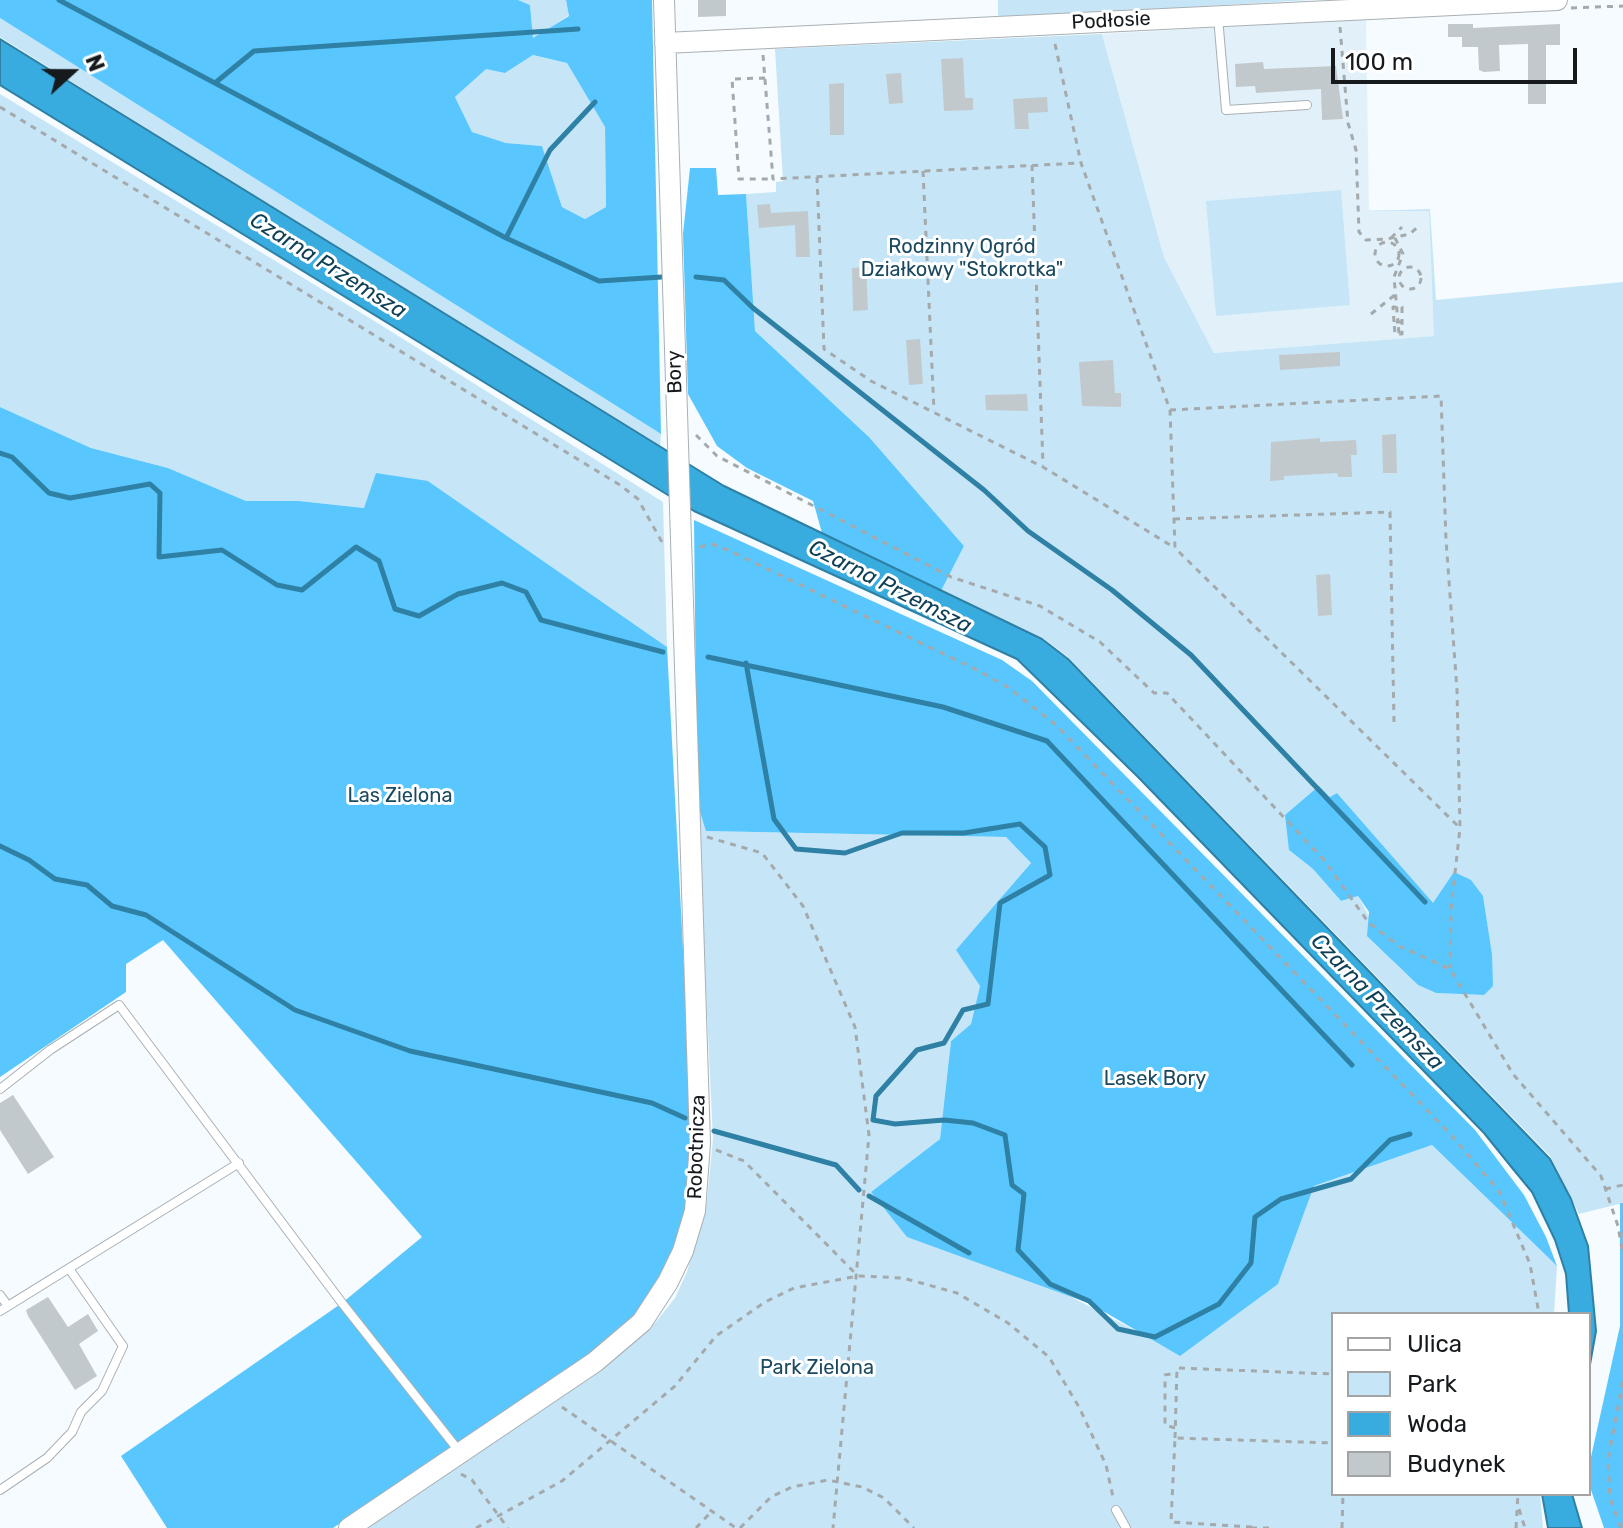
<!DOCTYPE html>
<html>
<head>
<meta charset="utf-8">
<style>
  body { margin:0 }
  #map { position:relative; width:1623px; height:1528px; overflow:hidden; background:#f5fbfe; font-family:Rubik,sans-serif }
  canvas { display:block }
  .legend { position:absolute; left:1331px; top:1312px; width:260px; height:184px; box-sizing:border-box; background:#fff; border:2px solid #a2a3a4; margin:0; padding:10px 14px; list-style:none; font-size:24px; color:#171a1c }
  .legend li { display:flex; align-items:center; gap:16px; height:40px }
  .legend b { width:40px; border:2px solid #a2a3a4 }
  .north { position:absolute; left:32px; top:32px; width:80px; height:80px; -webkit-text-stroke:6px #fff; paint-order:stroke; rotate:69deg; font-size:22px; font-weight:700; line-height:32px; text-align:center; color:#171a1c }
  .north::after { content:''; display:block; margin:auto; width:28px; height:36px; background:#171a1c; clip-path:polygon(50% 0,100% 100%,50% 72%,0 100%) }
  .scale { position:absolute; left:1331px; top:48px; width:246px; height:36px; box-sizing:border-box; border:4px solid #171a1c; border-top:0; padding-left:10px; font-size:24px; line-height:28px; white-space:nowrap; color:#171a1c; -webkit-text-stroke:6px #fff; paint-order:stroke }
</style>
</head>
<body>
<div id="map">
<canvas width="1623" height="1528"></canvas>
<ul class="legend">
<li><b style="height:10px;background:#fff"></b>Ulica</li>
<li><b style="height:22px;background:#c6e6f8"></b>Park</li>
<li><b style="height:22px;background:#38abdf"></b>Woda</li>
<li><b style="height:22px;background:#c2c9cd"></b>Budynek</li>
</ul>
<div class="north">N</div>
<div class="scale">100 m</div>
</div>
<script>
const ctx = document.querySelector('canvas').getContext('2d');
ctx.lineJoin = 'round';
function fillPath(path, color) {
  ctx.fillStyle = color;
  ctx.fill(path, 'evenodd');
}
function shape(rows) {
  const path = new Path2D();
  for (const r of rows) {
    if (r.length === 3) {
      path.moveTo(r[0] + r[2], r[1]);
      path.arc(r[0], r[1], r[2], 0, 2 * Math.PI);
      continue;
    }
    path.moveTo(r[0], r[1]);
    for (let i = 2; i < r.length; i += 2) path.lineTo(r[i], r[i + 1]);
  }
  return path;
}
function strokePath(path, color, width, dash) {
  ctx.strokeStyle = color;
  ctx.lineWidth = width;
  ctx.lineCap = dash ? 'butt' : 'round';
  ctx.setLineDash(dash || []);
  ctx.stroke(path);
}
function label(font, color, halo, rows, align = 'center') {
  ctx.font = font + ' Rubik,sans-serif';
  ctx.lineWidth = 6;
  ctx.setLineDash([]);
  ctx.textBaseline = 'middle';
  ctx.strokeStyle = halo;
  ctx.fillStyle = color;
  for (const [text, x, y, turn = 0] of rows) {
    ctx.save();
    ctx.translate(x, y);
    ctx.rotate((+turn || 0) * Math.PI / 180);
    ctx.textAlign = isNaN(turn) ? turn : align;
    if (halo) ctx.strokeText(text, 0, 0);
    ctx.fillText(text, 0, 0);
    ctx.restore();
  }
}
fillPath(shape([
  [1366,19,1369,210,1429,210,1435,336,1214,353,1164,257,1102,34]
]), '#e2f1f9');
fillPath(shape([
  [518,0,566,0,569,15,533,39,530,5],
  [998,0,1311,0,998,18],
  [0,18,661,434,660,448,0,37],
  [1102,34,1164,257,1214,353,1434,336,1429,211,1369,211,1430,209,1436,300,1623,282,1623,1203,1579,1214,1550,1156,1068,657,1043,638,941,591,964,546,869,437,755,331,746,194,776,192,776,182,783,181,775,49],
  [1319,787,1331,797,1337,793,1433,904,1483,896,1492,954,1484,995,1436,993,1418,985,1393,961,1358,896,1341,901,1313,869,1289,850],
  [533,55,567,63,605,127,606,207,585,219,562,207,542,146,506,143,472,132,455,97,486,68,505,73],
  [0,94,376,322,663,502,667,647,428,481,365,508,299,501,246,501,168,468,91,448,0,407],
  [1341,190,1350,305,1216,316,1206,201],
  [697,802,707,831,1006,837,1031,863,957,950,980,986,971,1024,951,1041,940,1139,871,1192,1142,1334,1278,1284,1314,1186,1432,1145,1557,1266,1554,1314,1333,1314,1333,1494,1540,1494,1543,1528,368,1528,610,1363,655,1323,675,1298,687,1272,707,1201,713,1139]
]), '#c6e6f8');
fillPath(shape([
  [0,0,518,0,530,5,533,38,569,16,566,0,652,0,661,434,0,18],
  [533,55,567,63,605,127,606,207,585,219,562,207,542,146,506,143,472,132,455,97,486,69,505,73],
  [690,168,716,168,718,195,746,194,755,331,869,437,964,546,941,591,822,533,813,501,747,468,717,446,688,394,683,234],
  [0,407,91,448,168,468,246,501,299,501,364,508,376,473,428,481,667,647,693,1138,690,1187,682,1229,671,1259,638,1313,601,1349,333,1528,167,1528,121,1456,342,1303,422,1237,163,940,126,964,126,992,0,1077],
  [694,520,1002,660,1032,681,1475,1130,1524,1195,1546,1237,1557,1266,1432,1145,1314,1186,1278,1284,1180,1356,1091,1304,907,1237,871,1192,940,1139,951,1041,971,1024,980,986,956,950,1031,863,1006,837,706,831,697,802],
  [1319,786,1330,797,1337,793,1433,903,1454,872,1471,880,1483,896,1492,954,1493,986,1484,995,1436,993,1418,985,1367,936,1369,912,1358,896,1341,901,1313,869,1289,850,1285,815],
  [1620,1203,1623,1203,1623,1528,1604,1528,1589,1484,1589,1466,1620,1326]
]), '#59c7fd');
const water = shape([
  [0,39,724,486,1042,639,1068,659,1550,1159,1571,1199,1588,1246,1596,1331,1589,1370,1589,1314,1569,1314,1566,1274,1555,1240,1532,1192,1513,1169,1484,1133,1138,777,1017,659,694,511,0,85,0,39],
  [1542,1494,1572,1494,1582,1528,1548,1528,1542,1494]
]);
fillPath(water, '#38abdf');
strokePath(water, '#2e80a4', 2);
strokePath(shape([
  [59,0,506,238,599,281,662,277],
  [215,83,254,51,578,29],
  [506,238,550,150,595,102],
  [696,277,724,280,753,308,984,490,1028,531,1112,590,1191,655,1425,902],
  [0,453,12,457,49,493,70,498,150,484,160,493,159,557,222,550,277,585,302,590,356,547,379,561,395,609,419,616,458,594,502,583,526,592,541,620,663,652],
  [708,657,943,707,1047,741,1352,1065],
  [746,663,774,819,796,849,845,853,902,833,964,833,1020,824,1045,847,1050,875,1000,903,988,1004,963,1010,944,1043,917,1050,876,1096,873,1120,895,1124,944,1120,973,1123,1005,1135,1012,1185,1024,1194,1018,1250,1050,1284,1089,1301,1118,1329,1155,1337,1219,1304,1251,1263,1255,1217,1281,1199,1351,1179,1390,1140,1410,1134],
  [0,846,29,860,55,879,87,885,112,906,146,915,295,1010,410,1051,652,1103,685,1118],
  [714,1131,836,1165,859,1190],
  [869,1196,969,1253]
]), '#2e80a4', 5);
fillPath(shape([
  [698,0,726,0,726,16,698,17],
  [1448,24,1473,24,1473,28,1560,24,1560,45,1546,45,1546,104,1528,104,1528,44,1499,45,1500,71,1484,72,1479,70,1478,47,1462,47,1462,37,1448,37],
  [963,58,965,98,973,98,973,110,944,111,941,59],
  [1263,62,1264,69,1336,66,1343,119,1322,120,1321,89,1256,93,1255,86,1236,87,1235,64],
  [901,73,903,103,889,104,886,74],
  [844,83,844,135,830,135,829,84],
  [1047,97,1048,112,1028,113,1029,129,1015,129,1013,99],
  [770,204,771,213,808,211,810,257,796,257,795,225,759,228,757,205],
  [866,267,868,310,853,311,852,268],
  [920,339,923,384,909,385,906,340],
  [1340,352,1340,366,1280,370,1279,355],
  [1113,360,1115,393,1121,393,1121,407,1082,406,1079,362],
  [1027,394,1028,411,986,410,985,395],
  [1396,434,1397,473,1383,473,1382,435],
  [1320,438,1320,442,1356,440,1357,455,1351,455,1352,477,1338,477,1337,473,1284,476,1284,480,1270,481,1271,442],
  [1330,574,1332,615,1318,616,1316,575],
  [13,1095,54,1157,28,1174,0,1130,0,1103],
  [48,1297,68,1327,88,1314,98,1331,79,1344,97,1376,75,1390,28,1316,26,1310]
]), '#c2c9cd');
const service = shape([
  [1218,17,1226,110,1307,105],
  [0,1089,50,1050,119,1005,342,1303,459,1451],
  [0,1295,8,1306],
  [0,1311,239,1163],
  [0,1490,47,1458,72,1432,81,1412,102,1391,123,1346,70,1270],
  [1116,1510,1126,1528]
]);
const tertiary = shape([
  [665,43,1557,0],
  [349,1528,595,1362,642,1322,668,1282,683,1251,695,1211,700,1143,664,0]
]);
strokePath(service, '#a9b0b4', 10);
strokePath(tertiary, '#a9b0b4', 22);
strokePath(shape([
  [1571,8,1623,6],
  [1340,27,1348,123,1356,150,1359,232,1366,240,1387,239,1410,234,1420,225],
  [1055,44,1081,163,1170,410,1175,548,1460,828],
  [763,55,773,179,1080,163],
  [765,78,732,79,739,179,773,179],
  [0,107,620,485,638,499,663,544],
  [1032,165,1043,465],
  [923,171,934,411],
  [817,177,824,349,871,381,1043,467,1175,548],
  [1391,238,1402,227],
  [1395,238,1403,254,1394,277,1398,322,1394,322,1395,334,1402,334,1402,322,1398,322,1399,334],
  [1387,254,12],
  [1410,278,11],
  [1371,314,1396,294],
  [1394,322,1393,307,1402,307,1402,322],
  [1170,410,1441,396,1446,540,1457,690,1460,828,1451,909,1450,968],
  [696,435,717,456,951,577,1040,606,1100,642,1154,693,1167,693,1323,859,1369,923,1399,946,1450,969,1513,1074,1601,1176,1618,1226,1623,1255],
  [1174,519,1390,512,1394,722],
  [700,547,712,544,728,550,979,671,1009,688,1056,725,1451,1135,1499,1191,1530,1264,1539,1314],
  [707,837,762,853,803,906,855,1027,869,1135,833,1528],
  [716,1150,744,1161,858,1276],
  [1605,1189,1623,1185],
  [562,1407,736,1528],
  [1175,1428,1165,1425,1165,1375,1177,1373],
  [1175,1438,1177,1368,1333,1374],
  [461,1474,472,1480,508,1528],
  [1519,1509,1525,1528],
  [1252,1527,1171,1522,1175,1438,1333,1443],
  [476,1528,562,1481,675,1386,716,1336,765,1302,794,1288,858,1276,903,1278,957,1293,1008,1323,1049,1357,1079,1407,1106,1465,1113,1497],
  [696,1528,711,1512],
  [740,1528,771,1497,792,1487,828,1480,862,1487,884,1498,914,1528],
  [1251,1528,1270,1528],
  [1342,1528,1343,1494],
  [1516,1528,1518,1494],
  [1621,1528,1610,1498,1608,1460,1623,1380]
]), '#a4a9ab', 3, [6, 6]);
strokePath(service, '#fff', 8);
strokePath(tertiary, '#fff', 20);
label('20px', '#171a1c', '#fff', [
  ["Podłosie",1111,21,-3],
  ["Bory",675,372,-92],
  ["Robotnicza",697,1147,-88]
]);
label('20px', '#1b495f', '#fff', [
  ["Rodzinny Ogród",962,247],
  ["Działkowy \"Stokrotka\"",962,270],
  ["Las Zielona",400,796],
  ["Lasek Bory",1155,1079],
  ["Park Zielona",817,1368]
]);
label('italic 22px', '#0f3f55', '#fff', [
  ["Czarna Przemsza",328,266,32],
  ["Czarna Przemsza",890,587,27],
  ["Czarna Przemsza",1377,1002,46]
]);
</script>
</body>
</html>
